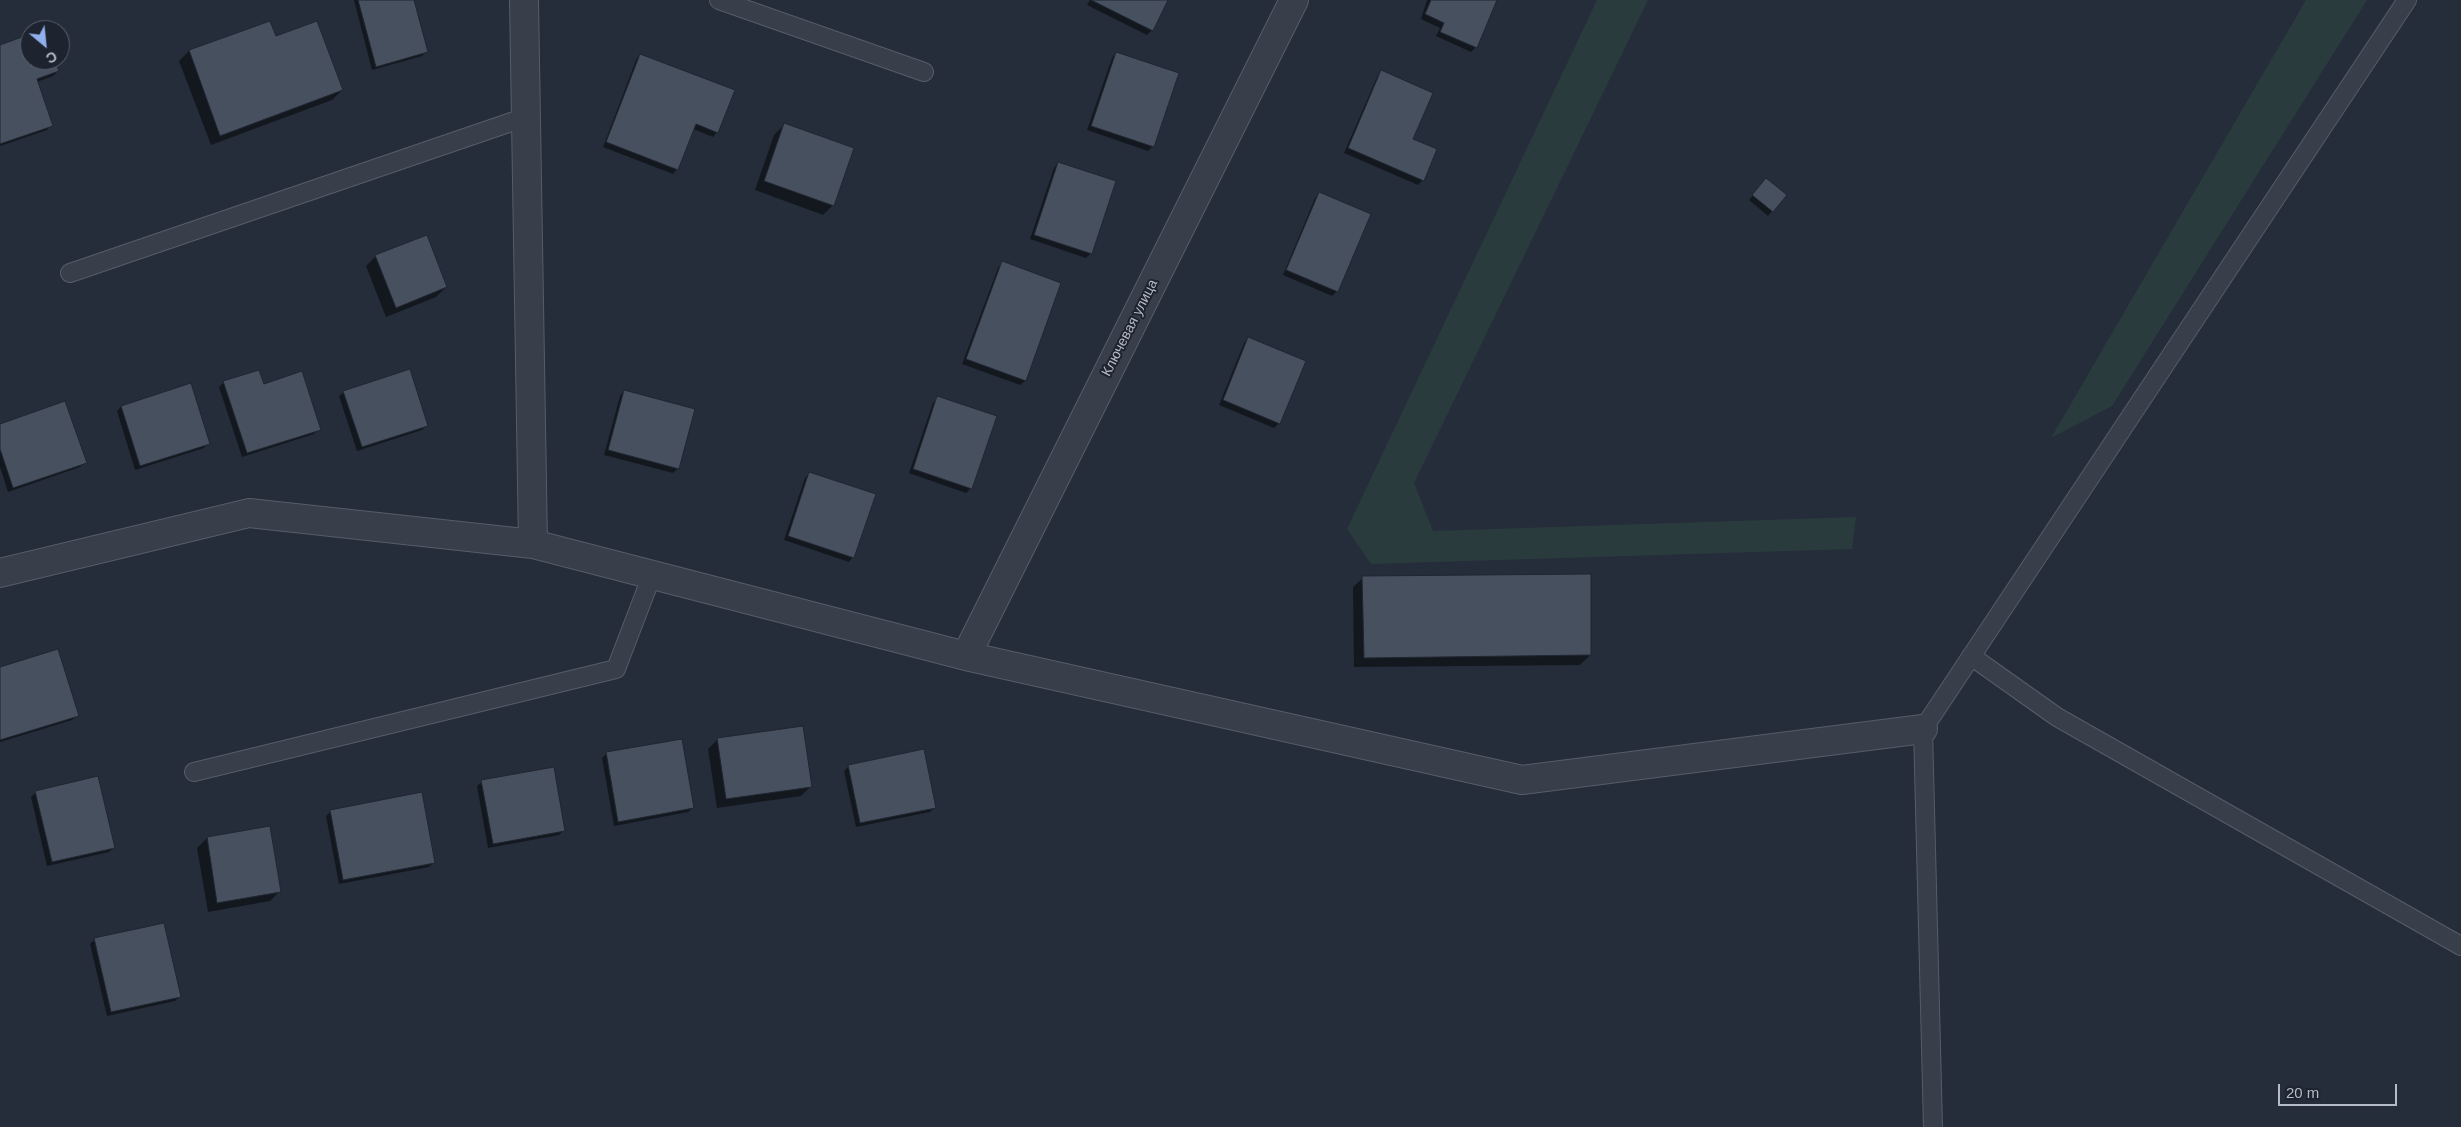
<!DOCTYPE html>
<html>
<head>
<meta charset="utf-8">
<style>
  body { margin:0 }
  #map { position:relative; width:2461px; height:1127px; overflow:hidden; background:#252d3a; font-family:Arial,sans-serif }
  canvas { display:block }
  .north { position:absolute; left:20px; top:20px; width:50px; height:50px; box-sizing:border-box; background:#1e242f; border:1px solid #5a606b; border-radius:50%; rotate:152deg; font-size:14px; font-weight:700; line-height:20px; text-align:center; color:#b4bac6 }
  .north::after { content:''; display:block; margin:auto; width:18px; height:22px; background:#92afed; clip-path:polygon(50% 0,100% 100%,50% 72%,0 100%) }
  .scale { position:absolute; left:2278px; top:1084px; width:119px; height:22px; box-sizing:border-box; border:2px solid #b4bac6; border-top:0; padding-left:6px; font-size:15px; line-height:18px; white-space:nowrap; color:#b4bac6; -webkit-text-stroke:4px #1e242f; paint-order:stroke }
</style>
</head>
<body>
<div id="map">
<canvas width="2461" height="1127"></canvas>
<div class="north">С</div>
<div class="scale">20 m</div>
</div>
<script>
const ctx = document.querySelector('canvas').getContext('2d');
ctx.lineJoin = 'round';
function fillPath(path, color) {
  ctx.fillStyle = color;
  ctx.fill(path, 'evenodd');
}
function shape(rows) {
  const path = new Path2D();
  for (const r of rows) {
    path.moveTo(r[0], r[1]);
    for (let i = 2; i < r.length; i += 2) path.lineTo(r[i], r[i + 1]);
  }
  return path;
}
function strokePath(path, color, width, dash) {
  ctx.strokeStyle = color;
  ctx.lineWidth = width;
  ctx.lineCap = dash ? 'butt' : 'round';
  ctx.setLineDash(dash || []);
  ctx.stroke(path);
}
function label(font, color, halo, rows, align = 'center') {
  ctx.font = font + ' Arial,sans-serif';
  ctx.lineWidth = 4;
  ctx.setLineDash([]);
  ctx.textBaseline = 'middle';
  ctx.strokeStyle = halo;
  ctx.fillStyle = color;
  for (const [text, x, y, turn = 0] of rows) {
    ctx.save();
    ctx.translate(x, y);
    ctx.rotate((+turn || 0) * Math.PI / 180);
    ctx.textAlign = isNaN(turn) ? turn : align;
    if (halo) ctx.strokeText(text, 0, 0);
    ctx.fillText(text, 0, 0);
    ctx.restore();
  }
}
fillPath(shape([
  [1597,0,1648,0,1414,483,1433,531,1856,517,1852,549,1371,564,1347,529],
  [2306,0,2367,0,2112,406,2051,438]
]), '#2a3b3d');
fillPath(shape([
  [354,0,412,0,426,52,422,56,372,70],
  [1090,0,1167,0,1152,30,1147,35,1087,5],
  [1427,0,1496,0,1476,47,1471,52,1436,36,1440,28,1421,19],
  [269,22,275,38,342,90,332,100,211,145,179,61,189,51],
  [30,36,30,60,54,60,58,71,53,76,37,82,51,125,47,130,0,146,0,46],
  [1116,53,1153,146,1148,151,1087,130,1112,58],
  [640,55,717,132,713,137,693,129,677,169,673,174,603,147,636,60],
  [1381,72,1411,140,1423,180,1418,185,1344,153,1377,77],
  [784,125,833,205,823,215,755,190,774,135],
  [1058,163,1091,253,1086,258,1030,239,1054,168],
  [1762,184,1785,195,1768,216,1749,200],
  [1320,194,1337,291,1332,296,1283,275,1315,198],
  [376,256,446,287,436,297,386,317,366,266],
  [1002,263,1025,381,1020,385,962,364,998,268],
  [1248,339,1279,423,1274,428,1219,405,1244,343],
  [224,382,263,385,319,429,314,434,242,457,219,387],
  [624,391,678,468,673,473,604,455,620,396],
  [344,392,427,425,422,430,357,451,339,396],
  [937,398,971,488,966,493,909,473,933,403],
  [121,407,208,443,204,448,135,470,117,411],
  [0,425,85,462,80,467,8,492,0,467],
  [810,473,853,557,849,562,784,540,805,478],
  [1363,578,1590,655,1580,665,1354,667,1353,587],
  [0,669,77,715,72,720,0,742],
  [718,739,811,786,801,796,717,808,708,749],
  [607,753,693,808,688,812,614,826,602,758],
  [849,766,935,807,930,812,856,827,844,771],
  [482,782,564,830,559,835,488,848,477,786],
  [36,792,114,847,109,852,47,866,31,797],
  [331,811,434,862,429,867,339,884,326,816],
  [269,828,280,891,270,901,208,912,197,848,207,838],
  [95,939,179,997,175,1001,107,1016,90,944]
]), '#0007');
const building = shape([
  [358,0,414,0,428,52,376,67,358,0],
  [1091,0,1168,0,1153,31,1091,0],
  [1431,0,1497,0,1477,48,1440,32,1444,23,1425,14,1431,0],
  [270,21,276,36,317,21,343,90,220,136,189,50,270,21],
  [30,34,30,60,55,60,59,71,37,79,53,126,0,144,0,45,30,34],
  [1116,52,1179,73,1154,147,1091,126,1116,52],
  [640,54,735,90,718,133,696,124,678,170,606,142,640,54],
  [1381,70,1433,93,1413,139,1437,149,1424,181,1348,148,1381,70],
  [784,123,854,148,834,206,764,181,784,123],
  [1058,162,1116,181,1092,254,1034,235,1058,162],
  [1766,178,1787,195,1773,212,1752,195,1766,178],
  [1319,192,1371,214,1338,292,1286,270,1319,192],
  [427,235,447,287,396,308,375,255,427,235],
  [1002,261,1061,283,1026,381,966,359,1002,261],
  [1248,337,1306,361,1280,424,1223,400,1248,337],
  [410,369,428,426,362,447,343,391,410,369],
  [259,370,264,384,302,371,321,430,247,453,223,381,259,370],
  [191,383,210,444,140,466,121,406,191,383],
  [624,390,695,409,679,469,608,450,624,390],
  [937,396,997,416,972,489,913,469,937,396],
  [65,401,87,463,13,488,0,449,0,424,65,401],
  [809,472,876,494,854,558,788,536,809,472],
  [1591,574,1591,655,1364,658,1362,576,1591,574],
  [58,649,79,716,0,740,0,667,58,649],
  [803,726,812,787,726,799,717,738,803,726],
  [682,739,694,808,618,822,606,752,682,739],
  [924,749,936,808,860,823,848,765,924,749],
  [554,767,565,831,493,844,481,780,554,767],
  [98,776,115,848,52,862,35,791,98,776],
  [422,792,435,863,343,880,330,810,422,792],
  [270,826,281,892,217,903,207,837,270,826],
  [164,923,181,997,111,1012,94,938,164,923]
]);
fillPath(building, '#47505e');
strokePath(building, '#202631', 1);
const service = shape([
  [719,0,924,72],
  [70,273,526,117],
  [1971,656,2057,717,2461,946],
  [194,772,616,669,652,575],
  [1933,1127,1923,729,2407,0]
]);
const minor = shape([
  [524,0,533,544],
  [0,573,249,513,533,544,966,656,1522,780,1923,729],
  [966,656,1294,0]
]);
strokePath(service, '#575d68', 20);
strokePath(minor, '#575d68', 30);
strokePath(service, '#393f4a', 18);
strokePath(minor, '#393f4a', 28);
label('14px', '#b4bac6', '#1e242f', [
  ["Ключевая улица",1130,328,-63]
]);
</script>
</body>
</html>
